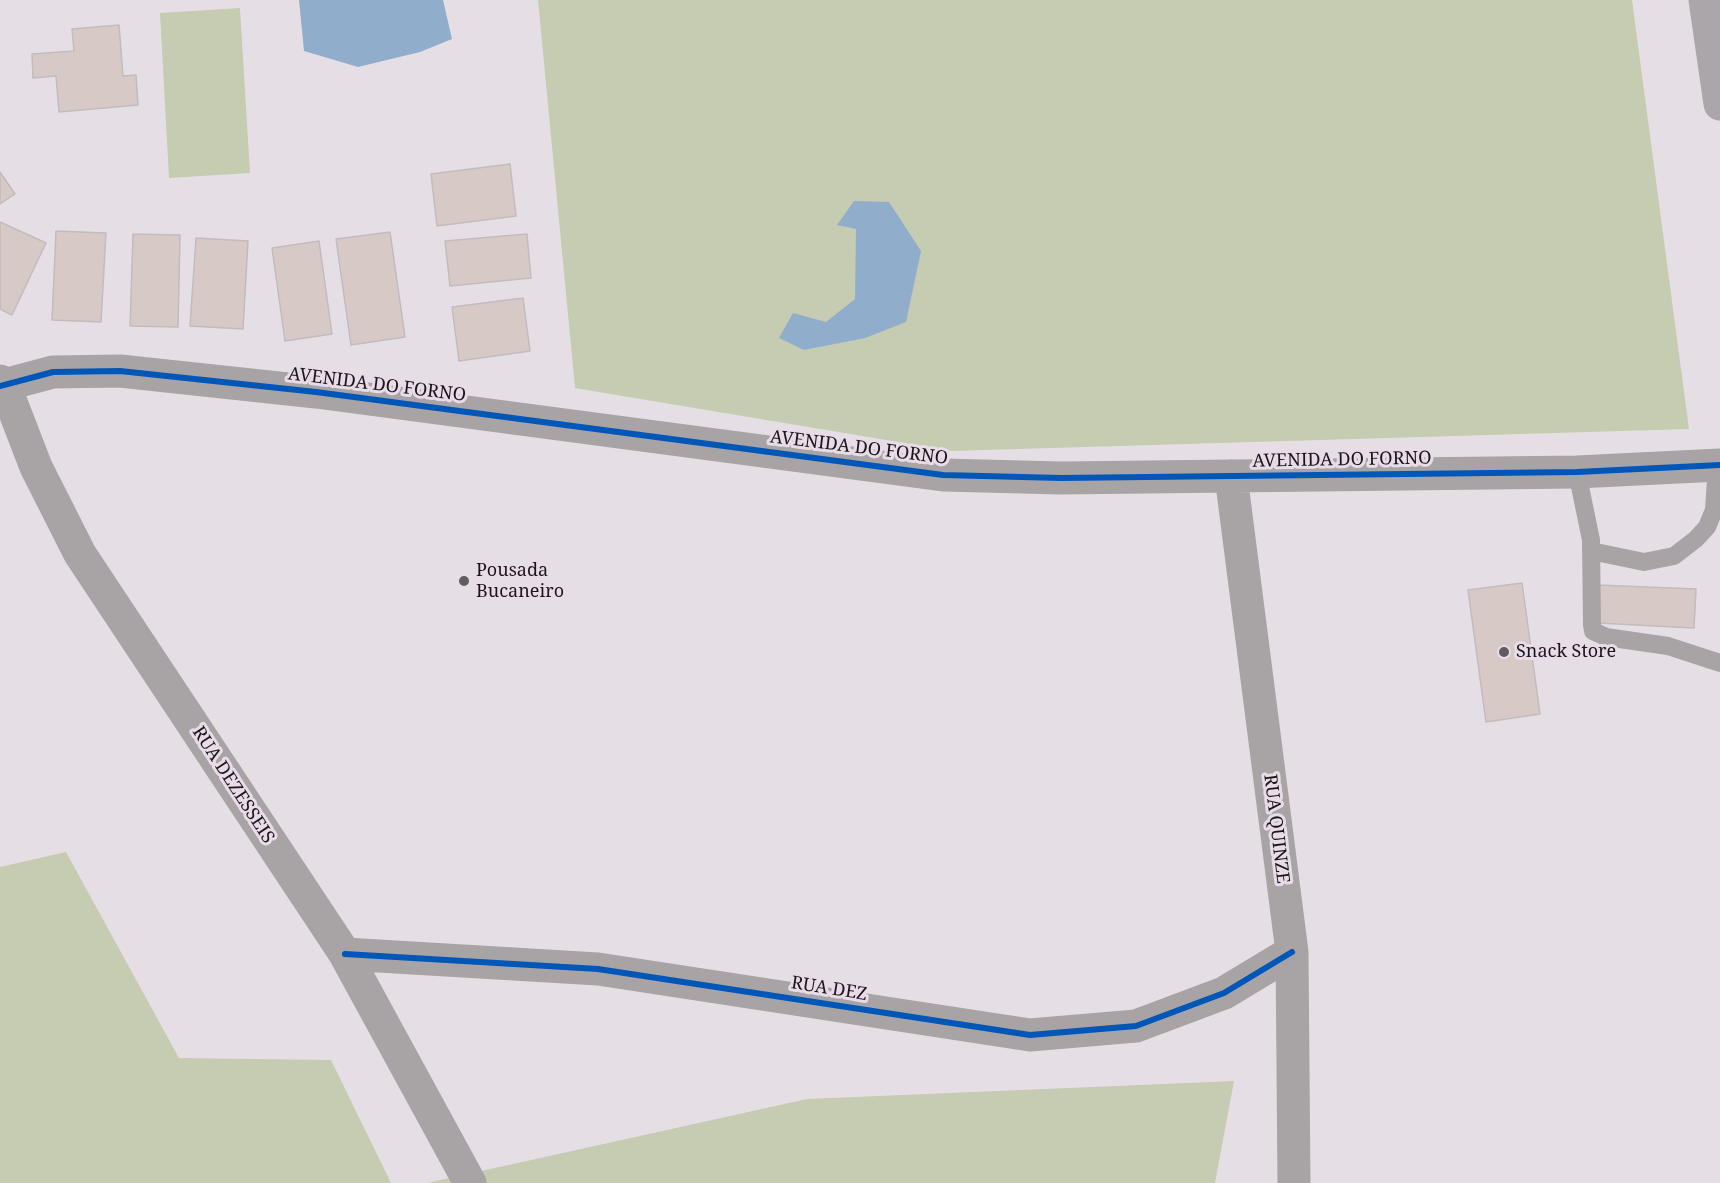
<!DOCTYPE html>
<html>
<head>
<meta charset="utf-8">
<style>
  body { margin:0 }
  canvas { display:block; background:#e5dfe5 }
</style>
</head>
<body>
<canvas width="1720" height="1183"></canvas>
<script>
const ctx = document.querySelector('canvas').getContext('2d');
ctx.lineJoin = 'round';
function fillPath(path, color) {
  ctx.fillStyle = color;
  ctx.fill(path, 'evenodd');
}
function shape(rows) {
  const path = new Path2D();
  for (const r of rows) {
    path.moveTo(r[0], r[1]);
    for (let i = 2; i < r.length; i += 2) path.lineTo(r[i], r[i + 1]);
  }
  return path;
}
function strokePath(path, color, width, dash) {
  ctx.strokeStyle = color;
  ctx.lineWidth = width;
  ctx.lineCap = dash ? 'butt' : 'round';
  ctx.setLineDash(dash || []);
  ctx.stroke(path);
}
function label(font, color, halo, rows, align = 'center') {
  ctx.font = font + ' "Noto Serif",serif';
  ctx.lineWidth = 6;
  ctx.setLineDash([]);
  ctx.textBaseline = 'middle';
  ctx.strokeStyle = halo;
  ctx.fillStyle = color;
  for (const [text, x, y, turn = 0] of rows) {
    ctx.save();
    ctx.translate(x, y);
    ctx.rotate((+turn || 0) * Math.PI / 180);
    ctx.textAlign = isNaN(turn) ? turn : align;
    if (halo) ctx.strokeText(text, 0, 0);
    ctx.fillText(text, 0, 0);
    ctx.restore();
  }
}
fillPath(shape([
  [538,0,1632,0,1689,429,952,451,575,388],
  [240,8,250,173,169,178,160,13],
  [66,852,179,1058,331,1060,391,1183,0,1183,0,867],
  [1234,1081,1215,1183,427,1183,807,1099]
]), '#c6ccb2');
fillPath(shape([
  [299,0,443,0,452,39,420,52,358,67,304,51],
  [854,201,889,202,921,251,906,322,865,338,804,350,779,338,793,313,826,322,855,299,856,229,837,225]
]), '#91adcc');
const building = shape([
  [119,25,123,76,136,75,138,105,59,112,56,76,33,78,32,54,74,51,72,29,119,25],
  [510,164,516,216,437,226,431,174,510,164],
  [0,172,15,194,0,204,0,172],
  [0,222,46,243,12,315,0,309,0,222],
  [56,231,106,233,101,322,52,320,56,231],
  [390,232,405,337,351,345,336,239,390,232],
  [133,234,180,235,178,327,130,326,133,234],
  [527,234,531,278,450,286,445,241,527,234],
  [196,238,248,241,243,329,190,326,196,238],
  [319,241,332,334,285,341,272,248,319,241],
  [523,298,530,351,459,361,452,307,523,298],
  [1522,583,1540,714,1486,722,1468,590,1522,583],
  [1599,585,1696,589,1694,628,1597,623,1599,585]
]);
fillPath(building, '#d7cac6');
strokePath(building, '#c1bcbd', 1.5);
strokePath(shape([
  [1577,472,1591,540,1592,625,1593,631,1606,637,1668,646,1720,663],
  [1591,551,1644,562,1674,556,1696,539,1707,527,1714,510,1717,465]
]), '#a8a4a6', 18);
strokePath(shape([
  [0,381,4,384,36,467,80,554,345,954,470,1183],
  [0,386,53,372,120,371,316,392,943,475,1061,478,1577,472,1720,465],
  [1231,476,1292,952,1294,1183],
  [345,954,598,969,1030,1035,1136,1026,1224,993,1292,952]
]), '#a8a4a6', 33);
strokePath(shape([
  [1705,0,1720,104]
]), '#aaa6a9', 33);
strokePath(shape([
  [0,386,53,372,120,371,316,392,943,475,1061,478,1577,472,1720,465],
  [345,954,598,969,1030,1035,1136,1026,1224,993,1292,952]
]), '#0057b8', 6);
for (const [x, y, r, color] of [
  [464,581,6,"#615c60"],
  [1504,652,6,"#615c60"]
]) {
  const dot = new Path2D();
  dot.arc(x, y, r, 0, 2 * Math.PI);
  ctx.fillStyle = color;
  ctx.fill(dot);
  strokePath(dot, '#e8dce8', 2);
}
label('18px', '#1a1619', '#e8dce8', [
  ["AVENIDA DO FORNO",377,385,7],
  ["AVENIDA DO FORNO",859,448,7],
  ["AVENIDA DO FORNO",1342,460,-1],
  ["RUA DEZESSEIS",233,785,57],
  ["RUA QUINZE",1276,829,83],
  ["RUA DEZ",829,989,9]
]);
label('18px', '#1a1619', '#e8dce8', [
  ["Pousada",476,571],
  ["Bucaneiro",476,592],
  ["Snack Store",1516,652]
], 'left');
</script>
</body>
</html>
